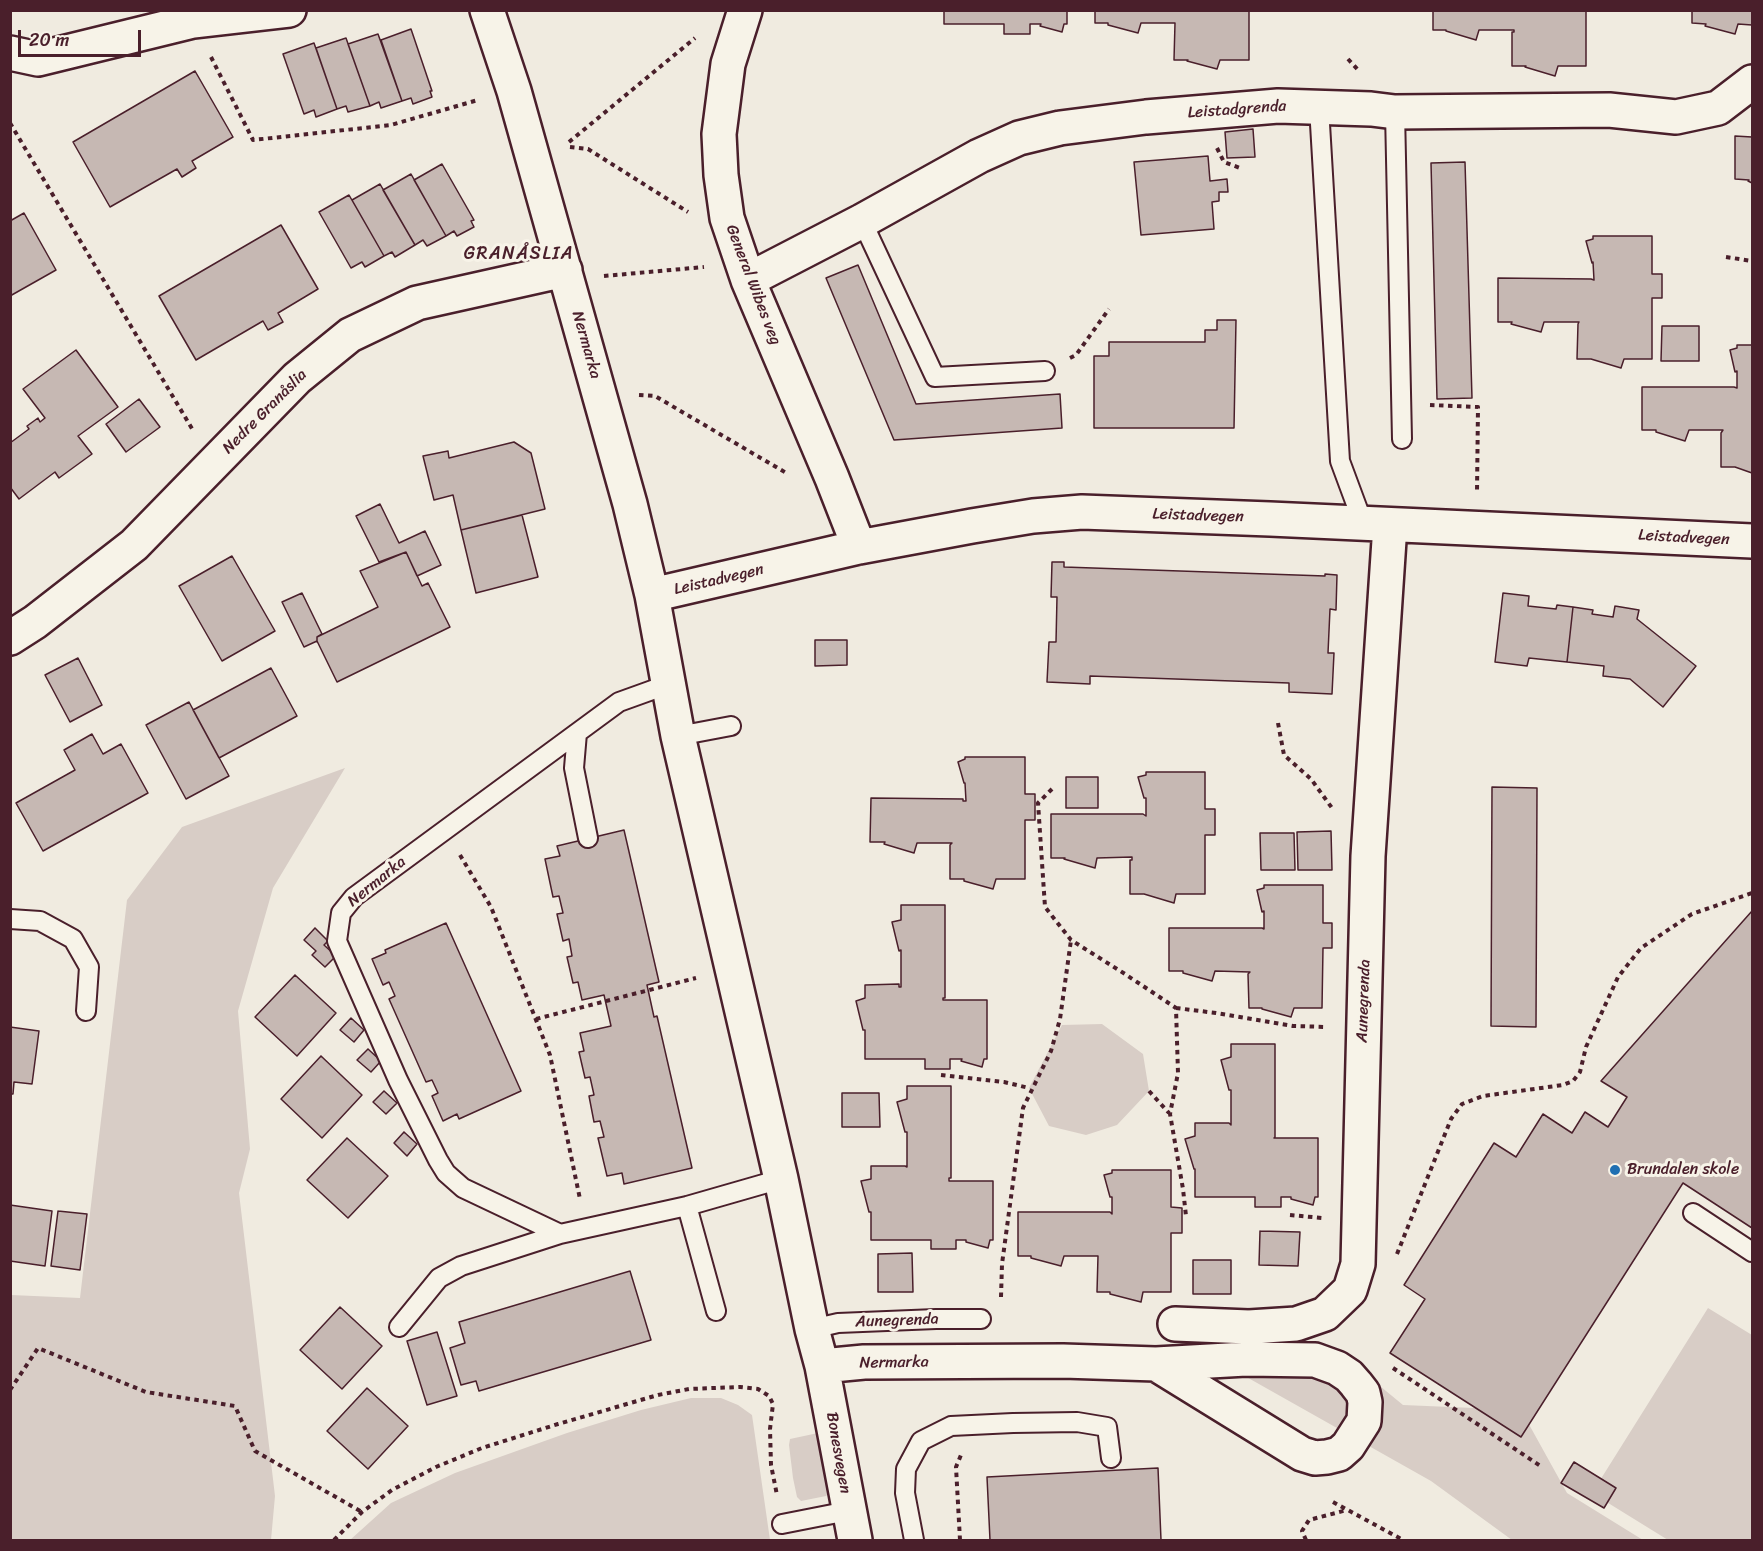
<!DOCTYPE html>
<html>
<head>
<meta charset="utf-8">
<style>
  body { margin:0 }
  #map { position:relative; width:1763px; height:1551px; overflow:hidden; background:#f0ebe0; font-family:Sriracha,sans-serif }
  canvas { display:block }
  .frame { position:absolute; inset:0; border:12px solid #4a1f2b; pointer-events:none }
  .scale { position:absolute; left:18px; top:30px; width:123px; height:27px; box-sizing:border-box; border:3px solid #4a1f2b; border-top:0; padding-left:8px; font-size:18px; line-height:21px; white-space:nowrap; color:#4a1f2b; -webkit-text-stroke:4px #f7f3e8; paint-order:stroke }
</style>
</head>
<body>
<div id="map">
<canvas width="1763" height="1551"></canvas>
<div class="frame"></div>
<div class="scale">20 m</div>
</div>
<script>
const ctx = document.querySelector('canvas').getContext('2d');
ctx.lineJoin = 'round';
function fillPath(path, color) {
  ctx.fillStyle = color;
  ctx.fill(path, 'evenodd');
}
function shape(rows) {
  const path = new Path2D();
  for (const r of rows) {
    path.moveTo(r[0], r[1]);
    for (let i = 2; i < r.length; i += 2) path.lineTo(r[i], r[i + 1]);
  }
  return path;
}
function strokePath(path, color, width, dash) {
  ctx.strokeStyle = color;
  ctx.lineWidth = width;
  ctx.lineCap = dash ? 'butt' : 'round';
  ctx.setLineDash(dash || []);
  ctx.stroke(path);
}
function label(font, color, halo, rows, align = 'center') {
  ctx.font = font + ' Sriracha,sans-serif';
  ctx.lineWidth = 6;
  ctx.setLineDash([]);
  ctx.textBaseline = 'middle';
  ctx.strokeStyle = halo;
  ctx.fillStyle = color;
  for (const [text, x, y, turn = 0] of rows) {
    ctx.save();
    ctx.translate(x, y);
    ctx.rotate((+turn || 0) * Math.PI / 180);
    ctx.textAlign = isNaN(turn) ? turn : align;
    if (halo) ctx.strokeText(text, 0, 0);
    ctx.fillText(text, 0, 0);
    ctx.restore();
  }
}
fillPath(shape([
  [345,768,273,888,238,1011,250,1149,239,1193,275,1496,271,1540,11,1540,11,1295,80,1298,127,900,182,827],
  [1102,1024,1143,1054,1149,1091,1117,1125,1086,1135,1049,1126,1029,1088,1062,1025],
  [1708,1308,1752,1335,1752,1540,1668,1540,1592,1493],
  [1335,1349,1403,1405,1521,1410,1567,1493,1643,1540,1512,1540,1431,1481,1211,1357,1296,1368],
  [691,1398,721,1398,738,1405,752,1415,770,1540,350,1540,391,1503,455,1473,567,1433,641,1410],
  [818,1433,829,1493,826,1496,801,1501,797,1497,793,1478,789,1445,790,1439]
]), '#d8cdc6');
const building = shape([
  [944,10,1067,10,1067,24,1064,24,1062,32,1040,26,1041,24,1030,24,1030,34,1004,34,1004,24,944,24,944,10],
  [1095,10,1249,10,1249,60,1220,60,1217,69,1187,61,1188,60,1174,60,1175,23,1141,23,1138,33,1108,25,1108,23,1095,23,1095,10],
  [1433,10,1586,10,1586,66,1558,66,1555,76,1525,67,1526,66,1512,66,1512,32,1514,32,1514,30,1479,30,1476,40,1446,31,1446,30,1433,30,1433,10],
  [1692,10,1752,10,1752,25,1738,24,1735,34,1705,26,1706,24,1692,23,1692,10],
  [411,29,432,91,430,91,432,97,413,104,411,98,402,101,381,40,411,29],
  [378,34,402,101,381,108,379,102,370,106,348,44,378,34],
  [346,38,370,106,348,112,346,106,337,109,316,48,346,38],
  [314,43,337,109,316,117,314,110,304,114,283,54,314,43],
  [195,71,233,137,192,161,196,168,182,177,177,169,110,207,73,142,195,71],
  [1253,129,1255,157,1227,158,1225,132,1253,129],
  [1735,136,1752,137,1752,183,1748,181,1749,180,1735,179,1735,136],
  [1208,156,1210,181,1227,179,1228,192,1219,192,1219,201,1212,202,1214,229,1141,235,1134,162,1208,156],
  [1465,162,1472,398,1437,399,1431,163,1465,162],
  [442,164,474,220,471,221,474,227,457,236,454,231,446,236,414,180,442,164],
  [411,174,446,236,427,246,423,240,415,245,383,190,411,174],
  [380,184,415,245,395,257,392,252,384,256,352,200,380,184],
  [349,195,384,256,365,267,362,262,351,268,319,212,349,195],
  [24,213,56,270,10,296,10,221,24,213],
  [281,225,318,289,278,313,283,322,268,330,263,321,196,360,159,296,281,225],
  [1593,236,1652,236,1652,274,1662,274,1662,298,1652,298,1652,359,1624,359,1621,368,1591,359,1577,359,1578,324,1579,322,1544,322,1541,332,1511,324,1512,322,1498,322,1498,278,1591,279,1594,280,1593,262,1592,263,1586,241,1593,239,1593,236],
  [858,265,916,404,1060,394,1062,428,894,440,826,278,858,265],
  [1217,320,1236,320,1234,428,1094,428,1094,356,1109,356,1109,342,1205,342,1205,330,1217,330,1217,320],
  [1662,326,1699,326,1699,361,1661,361,1662,326],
  [1737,345,1752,345,1752,473,1735,467,1721,467,1721,433,1723,430,1689,430,1685,441,1656,432,1656,430,1642,430,1642,387,1734,387,1737,388,1737,371,1735,372,1730,350,1737,348,1737,345],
  [76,350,118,407,78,436,92,454,59,478,55,472,19,499,10,487,10,443,29,429,27,426,38,418,40,422,45,418,23,389,76,350],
  [139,399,160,427,126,452,106,424,139,399],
  [514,442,531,453,545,509,461,530,453,495,434,500,423,456,448,451,449,458,514,442],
  [380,504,399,543,425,531,441,565,417,576,406,552,379,562,356,516,380,504],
  [522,515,538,577,476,593,461,530,522,515],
  [406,552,422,586,428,583,450,627,337,682,317,641,317,637,378,607,360,571,406,552],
  [232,556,275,631,222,661,179,586,232,556],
  [1052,562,1064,562,1064,567,1325,576,1325,574,1337,575,1336,610,1330,609,1328,653,1334,653,1332,694,1289,692,1289,683,1090,676,1090,684,1047,682,1049,642,1056,642,1057,597,1051,597,1052,562],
  [302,593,322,634,317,637,317,641,304,647,282,602,302,593],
  [1503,593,1529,596,1528,606,1556,609,1557,605,1573,607,1567,662,1529,658,1527,666,1495,662,1503,593],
  [1615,606,1639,610,1637,619,1696,666,1663,707,1630,679,1603,676,1604,666,1567,662,1573,607,1593,610,1592,614,1613,617,1615,606],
  [815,640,847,640,847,665,815,666,815,640],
  [78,658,102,705,70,722,45,675,78,658],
  [271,668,297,716,219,758,193,710,271,668],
  [189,702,229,776,186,799,146,725,189,702],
  [92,734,103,754,121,744,148,793,43,851,16,803,75,770,64,750,92,734],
  [965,757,1025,757,1025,794,1035,794,1035,820,1025,820,1025,879,996,879,993,889,964,881,964,879,950,879,950,845,952,843,917,843,914,853,884,844,885,842,870,842,871,798,963,799,963,801,966,801,965,783,964,783,958,762,965,759,965,757],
  [1146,772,1205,772,1205,809,1215,809,1215,835,1205,835,1205,894,1176,894,1174,903,1144,894,1130,894,1130,860,1132,860,1132,857,1097,858,1095,868,1064,859,1065,858,1051,858,1051,814,1143,814,1146,816,1146,798,1144,798,1138,777,1146,775,1146,772],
  [1066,777,1098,777,1098,808,1066,808,1066,777],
  [1492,787,1537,788,1536,1027,1491,1026,1492,787],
  [624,830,659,982,647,985,654,1017,657,1016,692,1168,624,1184,622,1173,607,1176,598,1138,604,1137,600,1121,594,1122,589,1096,594,1095,590,1077,585,1078,579,1052,584,1051,580,1033,611,1026,604,995,582,1000,578,982,573,983,567,957,572,956,569,939,563,941,557,914,563,913,559,896,553,897,545,859,560,856,557,846,624,830],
  [1331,831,1332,870,1298,870,1297,832,1331,831],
  [1260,833,1294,833,1295,870,1261,870,1260,833],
  [1264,885,1323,885,1323,923,1332,923,1332,948,1323,948,1322,1008,1294,1008,1291,1017,1262,1009,1262,1008,1249,1008,1248,974,1250,972,1215,971,1212,981,1183,973,1183,971,1169,971,1169,928,1262,928,1264,929,1264,911,1262,912,1257,890,1264,888,1264,885],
  [901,905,945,905,945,998,943,998,943,1000,987,1000,987,1059,984,1059,982,1067,961,1061,962,1059,950,1059,950,1069,925,1069,925,1059,865,1059,865,1030,863,1030,856,1001,865,998,865,985,899,984,899,987,901,987,901,950,899,951,892,922,901,920,901,905],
  [1752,911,1752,1228,1683,1183,1521,1437,1390,1353,1425,1299,1404,1285,1494,1143,1516,1157,1543,1114,1572,1133,1585,1112,1608,1127,1627,1097,1601,1081,1752,911],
  [446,923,521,1091,459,1119,457,1114,443,1121,432,1096,438,1093,432,1080,426,1082,389,999,395,996,389,982,383,985,372,959,386,953,385,950,446,923],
  [315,928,328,941,324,945,336,956,325,967,312,955,316,951,304,940,315,928],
  [295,975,336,1013,297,1056,255,1017,295,975],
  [351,1018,364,1030,354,1042,340,1030,351,1018],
  [10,1027,39,1031,32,1084,14,1082,13,1094,10,1094,10,1027],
  [1231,1044,1275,1044,1275,1137,1274,1138,1318,1138,1318,1197,1315,1197,1313,1205,1291,1199,1291,1197,1281,1197,1281,1207,1255,1207,1255,1197,1195,1197,1195,1169,1194,1169,1185,1139,1195,1136,1195,1123,1229,1123,1231,1125,1231,1090,1229,1090,1221,1060,1231,1057,1231,1044],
  [368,1049,381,1061,371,1072,357,1060,368,1049],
  [321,1056,362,1095,322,1138,281,1099,321,1056],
  [907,1086,951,1086,951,1178,949,1178,949,1181,993,1181,993,1240,990,1240,988,1248,966,1242,966,1240,956,1240,956,1249,931,1249,931,1240,871,1240,871,1212,869,1212,861,1181,871,1179,871,1166,905,1166,907,1167,907,1132,905,1132,897,1102,907,1099,907,1086],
  [384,1091,397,1103,386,1114,373,1102,384,1091],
  [842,1093,879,1093,880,1127,842,1127,842,1093],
  [404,1132,417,1144,407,1156,394,1143,404,1132],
  [347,1138,388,1176,348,1218,307,1180,347,1138],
  [1112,1170,1171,1170,1171,1207,1182,1208,1182,1233,1171,1233,1171,1292,1143,1292,1141,1302,1110,1294,1110,1292,1097,1292,1098,1256,1064,1256,1061,1266,1031,1258,1031,1256,1018,1256,1018,1212,1110,1212,1112,1214,1112,1197,1110,1197,1104,1175,1112,1173,1112,1170],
  [10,1205,52,1211,45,1266,10,1261,10,1205],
  [58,1211,87,1214,80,1270,51,1266,58,1211],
  [1260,1231,1300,1232,1298,1266,1259,1265,1260,1231],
  [912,1253,913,1292,878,1292,878,1254,912,1253],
  [1193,1260,1231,1260,1231,1294,1193,1294,1193,1260],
  [630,1271,651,1340,479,1391,476,1381,461,1385,450,1348,465,1343,459,1322,630,1271],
  [340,1307,382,1346,342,1389,300,1350,340,1307],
  [437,1332,457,1396,427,1405,407,1341,437,1332],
  [367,1388,408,1426,368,1469,327,1431,367,1388],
  [1574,1462,1616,1488,1604,1508,1561,1483,1574,1462],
  [1158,1468,1161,1540,990,1540,987,1477,1158,1468]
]);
fillPath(building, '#c6b8b3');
strokePath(building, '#4a1f2b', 1.5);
const service = shape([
  [1319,107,1340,461,1363,523],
  [1395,112,1402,439],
  [862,221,935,377,1045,371],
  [669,684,619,702,354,897,341,913,337,941,398,1080,438,1160,446,1173,463,1188,560,1234,687,1206,781,1179],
  [577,733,574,768,588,838],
  [678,736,731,726],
  [10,919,40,921,73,939,89,967,86,1011],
  [687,1206,716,1311],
  [1693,1213,1752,1252],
  [399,1327,439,1278,461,1266,560,1234],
  [812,1329,838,1323,936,1319,981,1319],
  [782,1524,848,1511],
  [914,1540,905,1493,906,1469,921,1441,951,1426,1013,1423,1077,1422,1107,1427,1111,1458]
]);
const minor = shape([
  [487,10,514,91,630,504,652,595,678,736,781,1179,812,1329,822,1366,864,1362,1063,1361,1156,1364,1246,1359,1315,1360,1337,1368,1349,1376,1356,1384,1363,1393,1365,1402,1364,1421,1348,1446,1339,1454,1327,1457,1315,1458,1302,1454,1156,1364],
  [745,10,728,64,719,134,721,175,727,218,748,280,832,478,859,547],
  [10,53,38,59,193,21,289,10],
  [748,280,862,221,979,156,1019,138,1060,128,1146,117,1278,106,1371,109,1395,112,1609,110,1676,117,1718,108,1752,82],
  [652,595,859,547,972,526,1033,516,1082,512,1270,519,1752,541],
  [10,638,35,622,134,545,297,378,350,335,417,303,565,270],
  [1175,1324,1249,1327,1296,1324,1325,1314,1350,1290,1358,1264,1368,856,1390,525],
  [822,1366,855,1540]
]);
strokePath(service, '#4a1f2b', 22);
strokePath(minor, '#4a1f2b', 38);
strokePath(shape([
  [211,57,253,140,391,125,478,100],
  [1348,59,1359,71],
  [10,123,194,432],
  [569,142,695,38],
  [570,147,588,149,688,212],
  [1217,148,1224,162,1240,168],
  [1726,257,1752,261],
  [604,276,704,267],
  [1070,358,1076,355,1109,309],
  [639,395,655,396,788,474],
  [1430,405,1478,407,1477,492],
  [1278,723,1284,755,1311,779,1332,808],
  [1052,789,1038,803,1045,907,1071,940,1125,974,1176,1008,1178,1073,1170,1114,1183,1189,1186,1216],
  [460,855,491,907,550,1055,580,1199],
  [1176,1008,1216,1013,1293,1026,1327,1027],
  [536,1019,696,978],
  [941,1075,1004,1082,1029,1088],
  [1149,1091,1169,1113],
  [1290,1215,1322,1218],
  [1397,1254,1451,1119,1462,1104,1483,1096,1563,1085,1573,1081,1580,1072,1586,1047,1618,977,1641,948,1692,914,1752,893],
  [1001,1297,1002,1264,1023,1108,1051,1051,1060,1019,1071,940],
  [1393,1368,1542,1467],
  [10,1390,38,1348,146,1392,235,1406,255,1451,362,1512],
  [1333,1502,1403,1540],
  [334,1540,362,1512,392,1490,436,1467,482,1448,558,1424,658,1395,689,1389,740,1387,758,1389,769,1396,773,1404,770,1429,771,1465,777,1495],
  [960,1540,956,1467,961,1455],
  [1306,1540,1302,1531,1309,1520,1347,1510]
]), '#4a1f2b', 4, [4.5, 4.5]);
strokePath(service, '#f7f3e8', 18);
strokePath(minor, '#f7f3e8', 33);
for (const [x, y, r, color] of [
  [1615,1170,6,"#1f6fb2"]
]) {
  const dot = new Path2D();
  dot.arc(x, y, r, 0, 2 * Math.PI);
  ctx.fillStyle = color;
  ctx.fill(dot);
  strokePath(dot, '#f7f3e8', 2);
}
label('16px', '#4a1f2b', '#f7f3e8', [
  ["Leistadgrenda",1237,110,-4],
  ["General Wibes veg",753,285,69],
  ["Nermarka",586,345,74],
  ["Nedre Granåslia",265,412,-45],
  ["Leistadvegen",1198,516,2],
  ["Leistadvegen",1684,538,3],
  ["Leistadvegen",719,580,-13],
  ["Nermarka",377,882,-39],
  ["Aunegrenda",1364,1001,-88],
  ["Aunegrenda",897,1321,-2],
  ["Nermarka",894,1363,-1],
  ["Bonesvegen",838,1453,80]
]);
label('16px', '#4a1f2b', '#f7f3e8', [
  ["Brundalen skole",1627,1170]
], 'left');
ctx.letterSpacing = '1.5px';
label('18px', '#4a1f2b', '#f7f3e8', [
  ["GRANÅSLIA",519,254]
]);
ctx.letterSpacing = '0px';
</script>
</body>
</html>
